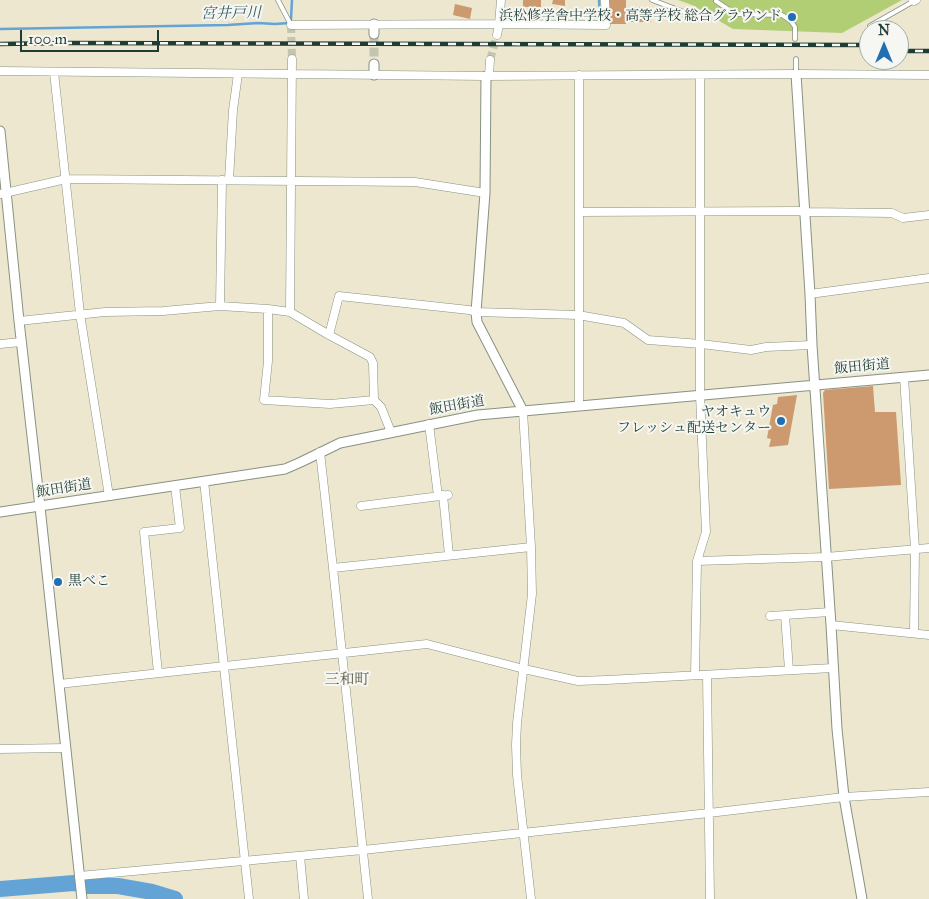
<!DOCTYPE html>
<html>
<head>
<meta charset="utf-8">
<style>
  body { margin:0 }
  #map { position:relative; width:929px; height:899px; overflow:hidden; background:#ede7cf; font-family:"IM FELL Great Primer",serif }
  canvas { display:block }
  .north { position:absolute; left:859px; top:20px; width:50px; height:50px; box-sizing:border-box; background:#f6f6f2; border:1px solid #a0aca6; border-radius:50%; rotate:0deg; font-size:14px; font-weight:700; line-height:20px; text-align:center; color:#1f3d34 }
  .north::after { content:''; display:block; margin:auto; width:18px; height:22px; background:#1f6fb2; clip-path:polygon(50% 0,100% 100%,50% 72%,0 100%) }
  .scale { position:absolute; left:20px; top:30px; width:139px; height:22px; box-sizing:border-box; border:2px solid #1f3d34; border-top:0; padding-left:6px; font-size:15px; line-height:18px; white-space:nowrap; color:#1f3d34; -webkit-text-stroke:4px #f6f6f2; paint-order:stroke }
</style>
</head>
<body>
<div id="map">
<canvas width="929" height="899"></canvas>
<div class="north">N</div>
<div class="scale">100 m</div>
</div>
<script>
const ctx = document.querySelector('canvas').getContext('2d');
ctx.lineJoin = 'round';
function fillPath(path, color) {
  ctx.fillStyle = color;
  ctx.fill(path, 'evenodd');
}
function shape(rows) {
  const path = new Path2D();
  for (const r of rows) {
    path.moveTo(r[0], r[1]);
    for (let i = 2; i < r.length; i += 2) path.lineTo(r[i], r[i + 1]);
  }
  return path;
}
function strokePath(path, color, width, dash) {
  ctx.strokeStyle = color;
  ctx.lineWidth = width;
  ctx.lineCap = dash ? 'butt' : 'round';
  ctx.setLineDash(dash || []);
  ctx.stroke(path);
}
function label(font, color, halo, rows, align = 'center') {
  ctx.font = font + ' "IM FELL Great Primer","Noto Serif JP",serif';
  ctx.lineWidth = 4;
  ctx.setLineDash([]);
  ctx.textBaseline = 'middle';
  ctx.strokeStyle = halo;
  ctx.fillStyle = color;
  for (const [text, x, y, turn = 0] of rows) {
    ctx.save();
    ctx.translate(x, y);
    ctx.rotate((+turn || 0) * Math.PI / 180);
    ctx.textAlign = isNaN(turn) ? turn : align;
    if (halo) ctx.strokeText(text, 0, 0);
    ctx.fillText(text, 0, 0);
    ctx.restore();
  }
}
fillPath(shape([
  [678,0,902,0,842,33,733,29,692,5]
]), '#b2ce75');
strokePath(shape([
  [599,0,600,19],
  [0,29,228,25,258,23,275,24,289,23,291,19,292,0]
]), '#63a3d6', 2.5);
strokePath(shape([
  [0,889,74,883,88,886,118,886,152,892,175,899]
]), '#63a3d6', 16);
fillPath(shape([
  [523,0,541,0,541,7,523,7],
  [553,0,565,0,565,6,552,4],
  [609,0,626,0,626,24,610,24],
  [455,4,472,8,470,19,453,15],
  [651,7,651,22,628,22,628,8],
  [527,14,536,14,536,22,527,22],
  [873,386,875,412,896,412,901,485,829,489,823,393,825,390],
  [797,395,788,445,769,447,771,439,767,438,773,405,777,404,778,397]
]), '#cd9a6f');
strokePath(shape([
  [291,25,292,59],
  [490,60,497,35]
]), '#c4c5b0', 8, [8, 4]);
strokePath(shape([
  [374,34,374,64]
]), '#c4c5b0', 9, [9, 4.5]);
const service = shape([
  [278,0,291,25],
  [652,0,684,12],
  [716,1,735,14,782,15,791,21,795,27,795,39],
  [870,26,914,1],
  [796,59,796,74]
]);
const minor = shape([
  [913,0,914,1,916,0],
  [291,25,499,24,606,25,605,0],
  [497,35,499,24,501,0],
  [0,71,486,76,796,74,929,75],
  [54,72,80,314,109,496],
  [579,75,579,406],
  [489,76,490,60],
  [229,180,233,110,238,74],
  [0,194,66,179,415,182,485,193],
  [579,212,799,211,804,212,892,213,903,218,929,215],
  [810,294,929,278],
  [220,306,222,180],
  [268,309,268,361,264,400,330,404,374,400],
  [290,312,292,59],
  [19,321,105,312,163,311,220,306,268,309,290,312,329,335,370,357,373,363,374,400,381,407,391,432],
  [329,335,339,296,469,310,476,312,578,315,624,323,648,340,701,344,751,350,766,347,812,345],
  [0,344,21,342],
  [904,377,915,549,914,633],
  [523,411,531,547,532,594,517,723,516,745,517,775,531,899],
  [429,424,438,496],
  [320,452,333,568,368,899],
  [204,481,249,899],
  [443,495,449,555],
  [361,506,448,495],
  [697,561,826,557,929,548],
  [333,568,531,547],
  [785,615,789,670],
  [770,616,830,612],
  [831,625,929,635],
  [158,673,144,532,180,528,175,486],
  [695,675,697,561,706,532,700,395,700,75],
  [707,675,710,899],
  [59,684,427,644,524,669,578,681,607,680,833,668],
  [0,749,66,748],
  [300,856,304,899],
  [79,876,363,850,709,813,844,797,929,792]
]);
const tertiary = shape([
  [374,24,374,34],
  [374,64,374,75],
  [796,74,810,294,812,345,831,625,837,729,844,797,862,899],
  [486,76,485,193,476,312,477,322,523,411],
  [0,131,19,321,40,507,82,899],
  [0,512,285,469,301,462,340,443,478,415,929,375]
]);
strokePath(service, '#869282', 5.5);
strokePath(minor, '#869282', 9);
strokePath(tertiary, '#869282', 11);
strokePath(service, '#fff', 4);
strokePath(minor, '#fff', 8);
strokePath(tertiary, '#fff', 9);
const rail = shape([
  [0,44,66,43,869,45],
  [899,51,929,51]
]);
strokePath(rail, '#1f3d34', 4.5);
strokePath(rail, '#f6f6f2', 2.5, [8]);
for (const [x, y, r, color] of [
  [792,17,5,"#1f6fb2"],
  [781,421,5,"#1f6fb2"],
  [58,582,5,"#1f6fb2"]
]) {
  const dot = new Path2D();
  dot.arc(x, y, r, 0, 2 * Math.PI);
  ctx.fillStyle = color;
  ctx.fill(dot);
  strokePath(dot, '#f6f6f2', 2);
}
label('14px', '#1f3d34', '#f6f6f2', [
  ["浜松修学舎中学校・高等学校 総合グラウンド",782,17],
  ["ヤオキュウ",771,413],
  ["フレッシュ配送センター",771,429],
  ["黒べこ",68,582,"left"]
], 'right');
label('14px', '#1f3d34', '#f6f6f2', [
  ["飯田街道",862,367,-5],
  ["飯田街道",457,406,-10],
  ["飯田街道",64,489,-9]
]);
label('italic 15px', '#335c65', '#f6f6f2', [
  ["宮井戸川",231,14,-1]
]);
label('15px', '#5c5e49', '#f6f6f2', [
  ["三和町",347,680]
]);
</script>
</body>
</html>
